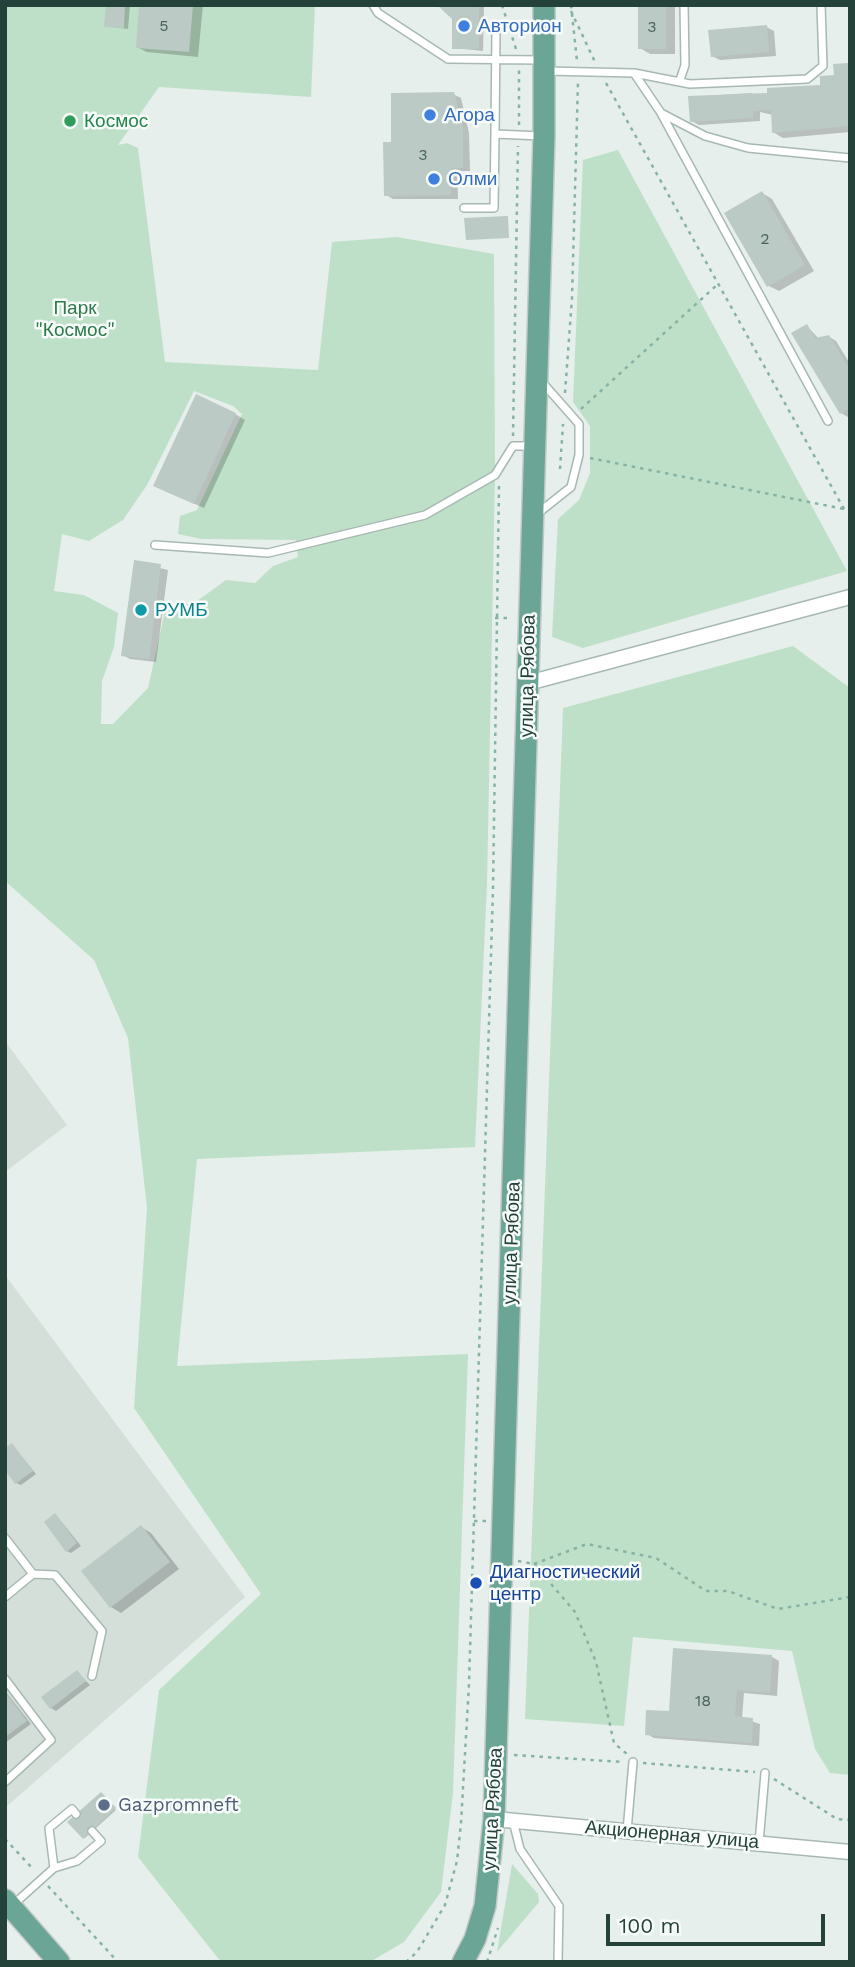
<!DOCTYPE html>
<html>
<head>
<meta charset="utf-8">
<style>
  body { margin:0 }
  #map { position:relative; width:855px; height:1967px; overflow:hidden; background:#e6efeb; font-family:"Work Sans",sans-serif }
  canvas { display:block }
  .frame { position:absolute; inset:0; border:7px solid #24423a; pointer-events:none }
  .scale { position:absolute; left:606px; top:1914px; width:219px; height:32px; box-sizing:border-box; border:4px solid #24423a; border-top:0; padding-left:9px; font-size:21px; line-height:24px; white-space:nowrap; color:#24423a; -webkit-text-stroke:5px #f7fbf9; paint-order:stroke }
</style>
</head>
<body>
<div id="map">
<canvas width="855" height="1967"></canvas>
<div class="frame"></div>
<div class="scale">100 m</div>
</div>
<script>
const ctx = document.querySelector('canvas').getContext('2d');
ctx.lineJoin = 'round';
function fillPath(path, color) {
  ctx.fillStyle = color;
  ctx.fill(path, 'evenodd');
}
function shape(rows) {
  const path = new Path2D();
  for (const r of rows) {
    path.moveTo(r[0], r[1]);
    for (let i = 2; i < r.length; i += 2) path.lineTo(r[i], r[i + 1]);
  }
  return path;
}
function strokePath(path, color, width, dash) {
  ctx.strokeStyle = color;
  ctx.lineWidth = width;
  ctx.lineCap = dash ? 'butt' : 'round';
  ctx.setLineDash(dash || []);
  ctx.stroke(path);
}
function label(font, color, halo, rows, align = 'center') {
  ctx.font = font + ' "Work Sans",sans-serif';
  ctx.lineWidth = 5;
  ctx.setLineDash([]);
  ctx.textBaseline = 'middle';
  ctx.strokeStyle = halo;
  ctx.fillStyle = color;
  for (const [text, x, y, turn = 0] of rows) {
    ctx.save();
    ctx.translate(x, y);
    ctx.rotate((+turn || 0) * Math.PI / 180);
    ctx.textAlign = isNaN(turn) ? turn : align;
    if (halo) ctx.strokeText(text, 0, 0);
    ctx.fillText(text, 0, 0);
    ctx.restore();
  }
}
fillPath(shape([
  [5,1041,67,1125,5,1172],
  [5,1275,245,1597,5,1808]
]), '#d4dfda');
fillPath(shape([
  [5,5,315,5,311,97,159,87,118,145,127,143,138,148,165,362,318,370,332,242,397,237,494,254,495,475,487,884,475,1147,197,1159,177,1366,468,1354,453,1793,441,1892,404,1942,370,1962,221,1962,138,1857,159,1690,261,1594,134,1408,147,1208,128,1038,94,960,5,881],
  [194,391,233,406,242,414,197,510,180,516,178,534,201,539,296,540,298,557,273,566,255,583,226,580,197,601,165,611,148,688,113,724,101,724,102,681,114,647,118,613,84,595,54,591,62,534,89,541,123,520,147,485],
  [618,150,847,571,583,648,552,637,558,519,579,500,590,473,590,426,573,402,583,160],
  [793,646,850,688,850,1775,830,1773,815,1749,792,1651,633,1637,624,1726,525,1719,563,708],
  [512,1864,538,1894,539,1902,497,1952]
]), '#bfe0c8');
fillPath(shape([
  [107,5,130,5,128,29,106,26],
  [141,5,203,5,198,57,147,52,137,47],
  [440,5,484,5,483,51,454,48,453,19],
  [640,5,675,5,675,54,650,54,640,48],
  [766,27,774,31,776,56,720,60,712,56],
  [848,65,850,132,783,138,773,132,773,115,760,112,760,121,699,125,692,121,690,97,751,93,756,96,822,86],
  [453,94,461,98,469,133,470,171,457,171,458,199,393,199,386,195,393,144],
  [762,193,772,199,814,271,779,291,769,286],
  [807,326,819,339,828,336,836,341,850,364,848,417,841,413],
  [235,414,245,420,204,508,165,491],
  [135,562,168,570,156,662,130,659,123,655],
  [12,1445,36,1474,21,1485,16,1483],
  [56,1515,81,1546,71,1553,67,1551],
  [141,1527,151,1533,179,1569,121,1613,111,1607],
  [772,1657,779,1661,777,1696,744,1693,742,1718,760,1724,759,1746,654,1738,647,1734,671,1713],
  [77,1672,90,1685,56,1711,51,1708,44,1697],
  [5,1691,31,1724,5,1743],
  [103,1795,116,1810,85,1838,84,1838]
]), '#0003');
fillPath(shape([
  [106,5,125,5,124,28,104,27],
  [139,5,193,5,189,52,136,48],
  [437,5,479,5,479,49,452,49,452,19],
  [638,5,666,5,666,49,638,49],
  [767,25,769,52,711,57,708,30],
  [848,63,850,126,772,133,771,110,753,111,753,118,690,122,688,96,767,93,767,88,820,85,820,76,834,75,833,64],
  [454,92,463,128,463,168,451,168,451,195,384,196,383,142,391,142,391,93],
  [762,191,805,265,767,287,724,213],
  [508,216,509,238,466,240,464,218],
  [807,324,815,338,829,335,850,370,850,408,840,414,791,333],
  [196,394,236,413,194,504,153,486],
  [134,560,161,564,149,659,121,656],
  [12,1443,33,1471,15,1484,5,1470,5,1448],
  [55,1513,77,1543,66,1552,44,1522],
  [141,1525,170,1562,110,1608,81,1571],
  [673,1648,772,1655,770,1693,737,1690,735,1716,753,1718,752,1743,645,1735,646,1710,669,1711],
  [77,1670,86,1681,50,1709,41,1697],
  [5,1692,27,1721,5,1737],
  [101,1792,116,1808,83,1839,67,1822]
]), '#bbcac4');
const service = shape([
  [373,5,378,13,448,59,540,60],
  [496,30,495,134,541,136],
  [546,71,634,73,661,113,705,136,748,148,850,158],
  [634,73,690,84,807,79,823,66,821,5],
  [680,80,685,65,684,5],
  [661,113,828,421],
  [464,208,494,208,495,134],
  [537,514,571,487,579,455,579,424,542,382],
  [155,545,268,553,425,515,495,475,513,446,532,446],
  [5,1538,33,1574,5,1597],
  [33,1574,55,1575,102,1631,92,1676],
  [5,1679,51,1740,5,1782],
  [513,1821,520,1849,559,1906,558,1962],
  [627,1831,633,1762],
  [759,1843,765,1773],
  [54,1868,49,1828,72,1809,76,1814],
  [14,1904,54,1868,77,1861,101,1841,92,1831]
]);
const minor = shape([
  [528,683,850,597],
  [494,1819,850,1852]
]);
const primary = shape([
  [5,1900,59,1962],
  [463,1962,475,1939,485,1906,494,1819,544,136,544,5]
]);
strokePath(service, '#a8b8b2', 10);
strokePath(minor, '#a8b8b2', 17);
strokePath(primary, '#c2cac8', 24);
strokePath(shape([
  [502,5,516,49],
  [571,5,577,61],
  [571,11,595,62],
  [606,83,844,509,850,511],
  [519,125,519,69],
  [565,393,572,298,578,82],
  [581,409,718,284],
  [513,436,518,146],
  [590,458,844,509],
  [560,469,563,424],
  [495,618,512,618],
  [474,1521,487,1521],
  [518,1561,534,1564,575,1612,596,1662,614,1743,628,1755],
  [534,1564,587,1544,656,1558,706,1591,728,1591,778,1609,850,1597],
  [514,1755,623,1762],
  [643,1763,755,1772],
  [774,1779,837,1819,850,1820],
  [5,1839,34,1870],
  [48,1886,118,1962],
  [406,1962,417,1952,445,1905,457,1861,461,1823,469,1684,493,889,499,486],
  [487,1962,498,1928]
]), '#86b3a5', 2.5, [3.5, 5]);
strokePath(service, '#fff', 7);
strokePath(minor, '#fff', 14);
strokePath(primary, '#6aa596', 21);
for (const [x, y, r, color] of [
  [464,26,7,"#3f7fe0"],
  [430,115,7,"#3f7fe0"],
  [70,121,7,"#2e9e5b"],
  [434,179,7,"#3f7fe0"],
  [141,610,7,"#0f9aa8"],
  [476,1583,7,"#1a4fb4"],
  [104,1805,7,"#5c6f8a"]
]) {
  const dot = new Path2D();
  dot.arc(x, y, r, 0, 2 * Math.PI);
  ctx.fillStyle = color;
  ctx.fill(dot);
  strokePath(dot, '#f7fbf9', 2.5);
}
label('16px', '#4a645c', null, [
  ["5",164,26],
  ["3",652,27],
  ["3",423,155],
  ["2",765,239],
  ["18",703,1701]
]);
label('19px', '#366cbe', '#f7fbf9', [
  ["Авторион",478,26],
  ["Агора",444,115],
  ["Олми",448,179]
], 'left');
label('19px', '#27864d', '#f7fbf9', [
  ["Космос",84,121]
], 'left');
label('19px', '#2d7a4b', '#f7fbf9', [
  ["Парк",75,308],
  ["\"Космос\"",75,330]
]);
label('19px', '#0d838f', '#f7fbf9', [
  ["РУМБ",155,610]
], 'left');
label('19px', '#24423a', '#f7fbf9', [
  ["улица Рябова",528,676,-89],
  ["улица Рябова",512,1243,-88],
  ["улица Рябова",493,1809,-87],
  ["Акционерная улица",672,1835,5]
]);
label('19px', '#164399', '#f7fbf9', [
  ["Диагностический",490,1572],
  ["центр",490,1594]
], 'left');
label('19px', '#4e5e75', '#f7fbf9', [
  ["Gazpromneft",118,1805]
], 'left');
</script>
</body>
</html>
